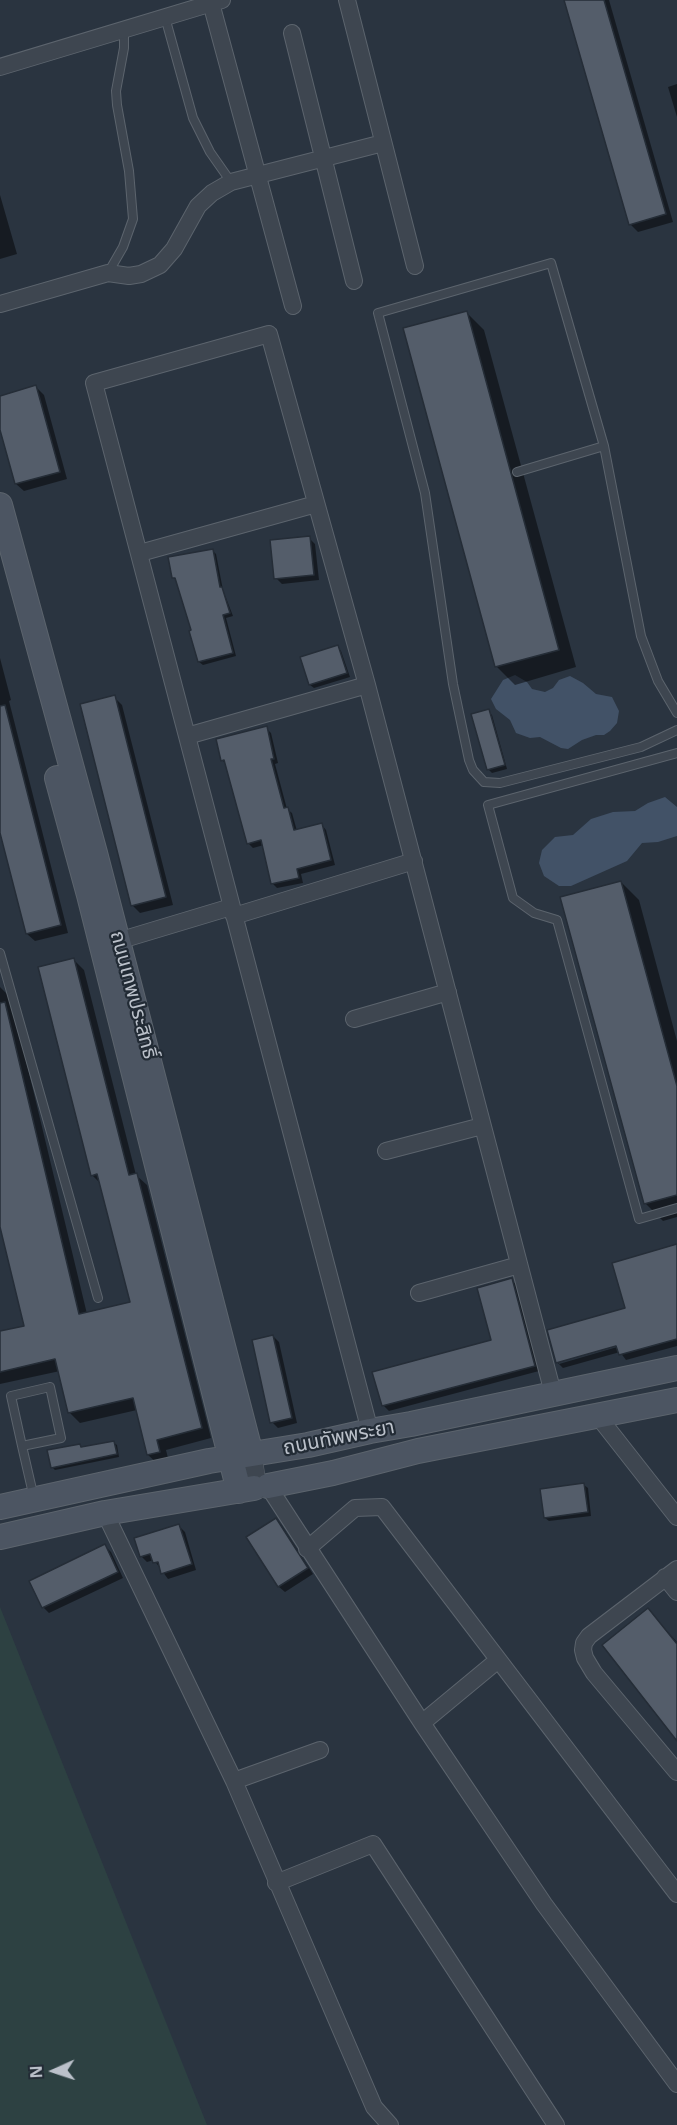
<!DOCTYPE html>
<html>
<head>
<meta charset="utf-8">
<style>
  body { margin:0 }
  #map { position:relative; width:677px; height:2125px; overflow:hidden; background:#2a3440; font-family:"Open Sans",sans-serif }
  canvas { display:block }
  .north { position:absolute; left:24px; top:2041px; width:60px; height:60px; -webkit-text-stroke:4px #222b35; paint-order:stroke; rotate:267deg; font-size:16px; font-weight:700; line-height:24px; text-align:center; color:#bbc1ca }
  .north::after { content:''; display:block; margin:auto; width:21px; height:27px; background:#bbc1ca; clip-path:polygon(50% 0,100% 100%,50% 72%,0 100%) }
</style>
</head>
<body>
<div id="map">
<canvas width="677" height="2125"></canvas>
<div class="north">N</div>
</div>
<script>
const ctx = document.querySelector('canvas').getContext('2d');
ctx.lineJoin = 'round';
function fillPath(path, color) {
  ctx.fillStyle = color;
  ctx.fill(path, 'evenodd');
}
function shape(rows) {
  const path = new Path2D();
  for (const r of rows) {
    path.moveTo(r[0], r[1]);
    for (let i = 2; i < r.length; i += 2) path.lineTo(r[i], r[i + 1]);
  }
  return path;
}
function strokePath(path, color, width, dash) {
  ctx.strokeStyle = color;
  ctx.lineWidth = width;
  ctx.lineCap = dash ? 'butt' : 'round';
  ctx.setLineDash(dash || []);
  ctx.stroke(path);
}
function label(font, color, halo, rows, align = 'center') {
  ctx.font = font + ' "Open Sans","Noto Sans Thai",sans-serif';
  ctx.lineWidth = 4.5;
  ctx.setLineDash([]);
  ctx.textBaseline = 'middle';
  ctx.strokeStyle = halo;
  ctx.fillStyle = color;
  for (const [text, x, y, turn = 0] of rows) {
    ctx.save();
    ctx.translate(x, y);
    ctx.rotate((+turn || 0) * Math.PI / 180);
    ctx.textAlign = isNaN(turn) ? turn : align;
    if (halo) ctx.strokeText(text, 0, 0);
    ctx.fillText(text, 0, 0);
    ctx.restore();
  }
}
fillPath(shape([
  [0,1607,207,2125,0,2125]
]), '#2d4142');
fillPath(shape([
  [515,675,527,682,532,689,545,692,553,688,559,680,570,676,583,683,596,694,612,697,619,711,617,723,610,731,604,735,596,735,582,740,568,749,561,748,540,737,530,738,516,733,510,720,496,709,491,699,503,680],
  [665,797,677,807,677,836,658,842,642,843,627,861,571,886,559,886,544,876,539,863,542,850,555,837,573,835,591,819,613,812,635,811,648,803]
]), '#425267');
fillPath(shape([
  [566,0,609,0,673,222,638,232,630,224],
  [677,84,677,117,668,87],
  [0,195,17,254,0,259],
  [466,312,484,330,576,667,515,685,497,667,405,329],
  [36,387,44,395,67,479,24,491,16,484,0,425,0,397],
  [309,538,315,544,319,580,282,584,276,578],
  [212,550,216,554,223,590,233,616,226,618,236,656,203,665,199,662,193,631,178,582,174,578],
  [338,647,341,651,350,677,314,688,310,685],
  [0,658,11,700,9,701,68,933,35,941,27,934,0,826],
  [114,697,122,705,173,905,140,913,132,905],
  [488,711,492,715,507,769,492,773,488,769],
  [266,728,271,733,278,763,275,764,287,809,292,813,297,831,322,825,326,830,335,865,301,874,303,883,277,888,273,884,264,845,253,848,248,843,227,765,222,760],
  [621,882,639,900,677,1041,677,1217,663,1221,645,1203],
  [73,959,84,970,136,1175,147,1185,211,1438,166,1450,169,1462,159,1465,148,1455,137,1410,80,1423,70,1413,60,1371,0,1384,0,1333,26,1327,0,1220,0,987,11,998,87,1314,131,1303,101,1184,92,1175],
  [677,1246,677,1346,626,1360,620,1352,563,1368,557,1362,549,1331,627,1309,614,1264],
  [623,1343,624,1345,559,1364,559,1360],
  [511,1280,517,1285,539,1371,389,1411,383,1405,493,1341],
  [273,1336,279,1342,297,1423,278,1428,272,1422],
  [113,1442,117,1445,119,1457,55,1470,52,1467,79,1445,83,1448],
  [584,1485,588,1488,591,1516,549,1521,545,1518],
  [276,1520,282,1526,313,1574,285,1592,279,1587,248,1538],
  [179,1526,185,1532,196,1570,168,1579,154,1560,147,1562,141,1556],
  [105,1546,111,1552,123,1578,49,1613,43,1607,31,1581],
  [648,1610,677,1642,677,1739]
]), '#0007');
const building = shape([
  [564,0,604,0,666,214,629,225,564,0],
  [467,311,559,650,495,667,403,328,467,311],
  [36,385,60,472,15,484,0,430,0,396,36,385],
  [310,536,314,575,274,579,270,540,310,536],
  [213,549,220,587,222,587,230,613,223,615,233,653,198,662,189,631,191,630,175,578,172,578,168,557,213,549],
  [338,645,347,673,309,685,300,657,338,645],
  [115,695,166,897,131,906,80,704,115,695],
  [5,705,61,925,26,934,0,833,0,706,5,705],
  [489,709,505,765,487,770,471,714,489,709],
  [267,726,274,759,271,759,284,808,288,807,294,830,322,823,331,860,297,869,299,878,271,884,261,840,247,844,224,760,221,761,216,739,267,726],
  [621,881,677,1086,677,1195,644,1204,560,897,621,881],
  [74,958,129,1175,137,1173,202,1428,157,1440,160,1452,147,1455,133,1398,68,1413,55,1359,0,1372,0,1331,24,1326,0,1227,0,1003,5,1002,79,1314,130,1302,97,1174,91,1176,38,967,74,958],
  [677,1244,677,1339,619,1355,616,1346,556,1363,547,1330,625,1308,612,1263,677,1244],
  [512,1278,535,1366,382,1406,372,1372,491,1340,477,1288,512,1278],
  [273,1335,292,1418,270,1423,252,1340,273,1335],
  [114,1441,117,1454,51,1468,47,1450,80,1444,81,1447,114,1441],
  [584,1483,588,1512,544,1518,540,1489,584,1483],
  [276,1518,308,1568,278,1587,246,1537,276,1518],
  [179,1524,192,1564,161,1574,158,1562,153,1563,150,1554,140,1557,134,1538,179,1524],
  [105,1544,118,1572,42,1608,29,1581,105,1544],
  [648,1608,677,1644,677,1741,602,1645,648,1608]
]);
fillPath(building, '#545d6a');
strokePath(building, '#252d37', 1.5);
const service = shape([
  [165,17,193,118,210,152,231,182],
  [108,273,123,247,133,219,129,171,117,105,116,91,124,48,124,30],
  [517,472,604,446],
  [677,713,658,681,641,636,604,446,551,263,378,313,425,493,453,684,469,760,473,770,484,782,500,783,641,747,677,730],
  [677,753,488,805,513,898,534,913,557,920,639,1219,677,1208],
  [0,953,98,1298],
  [22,1446,61,1438,50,1387,11,1396,22,1446,34,1498]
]);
const minor = shape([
  [347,0,415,266],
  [211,3,293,306],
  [292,33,354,281],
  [0,67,222,0],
  [0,304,108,273,129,276,141,274,160,265,174,249,198,206,212,193,231,182,383,143],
  [140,553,316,504],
  [187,736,367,685],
  [234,916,414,861],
  [118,941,231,907],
  [354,1019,448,992],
  [386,1151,482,1126],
  [419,1293,519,1265],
  [597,1415,677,1517],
  [370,1431,94,383,269,334,367,685,553,1393],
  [268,1486,422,1723,544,1904,677,2084],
  [105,1513,234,1781,374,2107,390,2125],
  [307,1549,355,1508,382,1507,677,1894],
  [677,1569,589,1636,584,1643,583,1650,585,1658,594,1673,677,1772],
  [665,1577,677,1592],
  [422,1723,498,1660],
  [234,1781,320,1750],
  [276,1883,373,1844,556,2125]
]);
const tertiary = shape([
  [251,1454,256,1488,268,1486]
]);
const secondary = shape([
  [0,505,95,853,251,1454],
  [57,778,89,895,239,1491],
  [268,1486,333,1473,418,1451,677,1400],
  [0,1507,209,1461,308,1445,370,1431,411,1424,677,1368],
  [0,1537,105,1513,254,1488]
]);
strokePath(service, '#5c646d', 10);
strokePath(minor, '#5c646d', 18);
strokePath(tertiary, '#5c646d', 22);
strokePath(secondary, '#5c646d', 26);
strokePath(service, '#3e4650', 8);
strokePath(minor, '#3e4650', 16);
strokePath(tertiary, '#3e4650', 21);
strokePath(secondary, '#4c5562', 24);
label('20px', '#bbc1ca', '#222b35', [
  ["ถนนเทพประสิทธิ์",133,995,75],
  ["ถนนทัพพระยา",339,1438,-11]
]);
</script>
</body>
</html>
